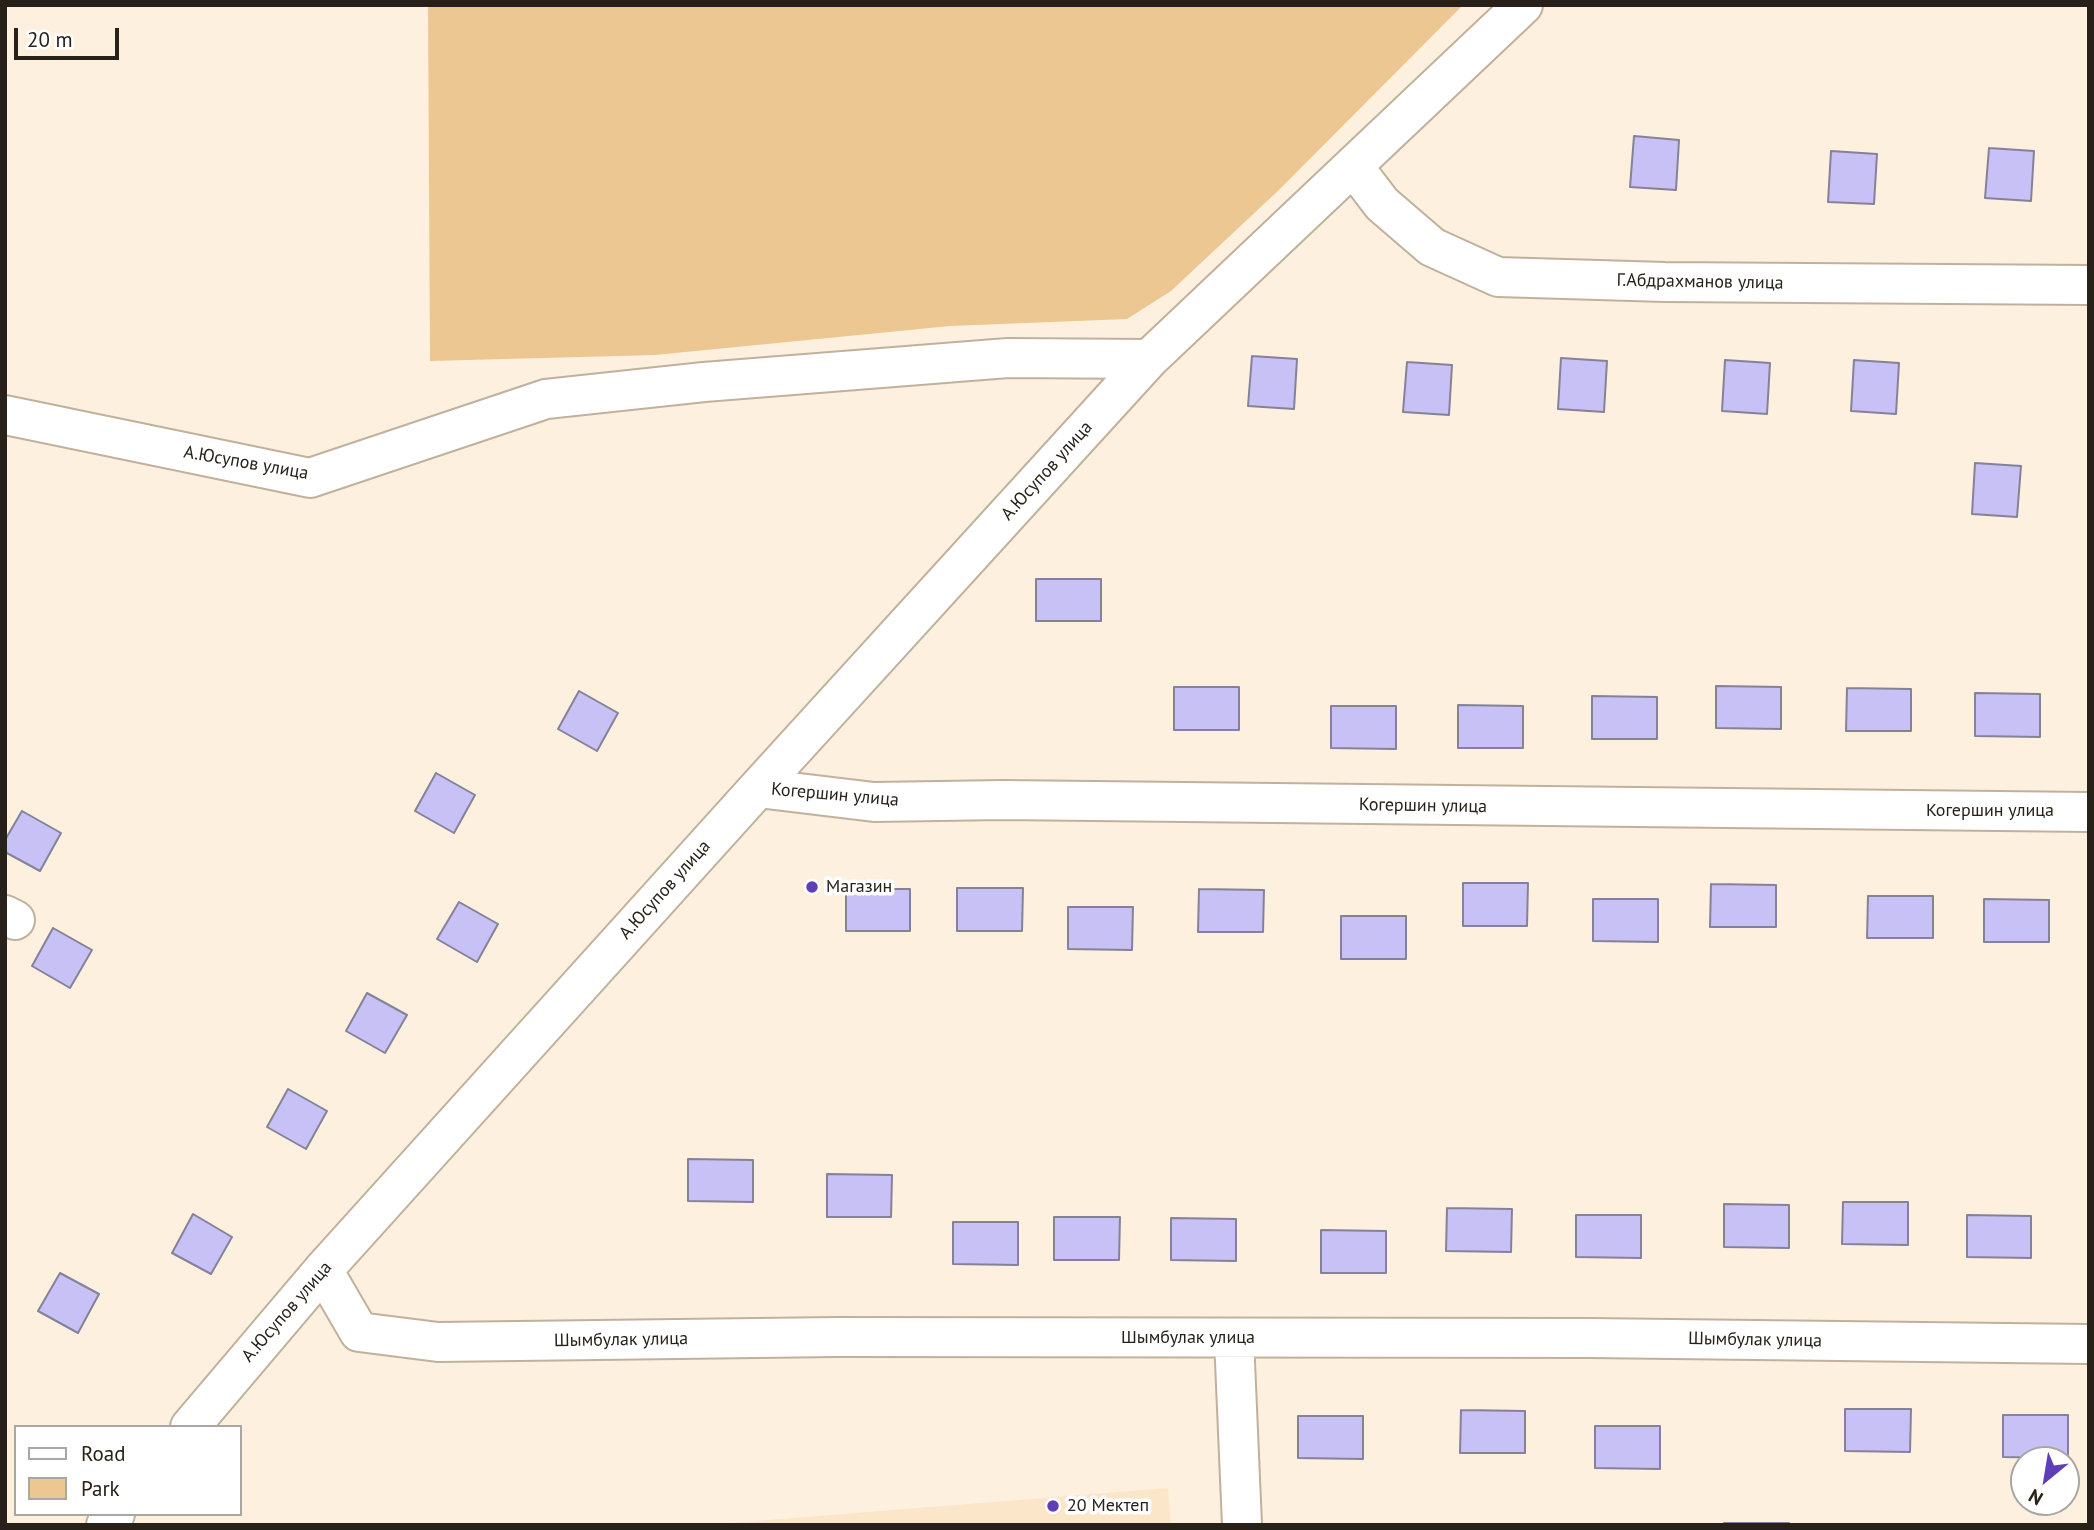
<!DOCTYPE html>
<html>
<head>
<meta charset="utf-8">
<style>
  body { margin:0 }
  #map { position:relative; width:2094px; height:1530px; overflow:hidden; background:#fdf0de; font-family:"PT Sans",sans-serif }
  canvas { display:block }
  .frame { position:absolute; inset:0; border:7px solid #272119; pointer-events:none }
  .legend { position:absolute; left:14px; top:1425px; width:228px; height:91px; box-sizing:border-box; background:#fff; border:2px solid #a9a6a3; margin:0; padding:9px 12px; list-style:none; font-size:21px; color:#272119 }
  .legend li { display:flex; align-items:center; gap:14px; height:35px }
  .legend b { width:35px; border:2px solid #a9a6a3 }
  .north { position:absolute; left:2010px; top:1446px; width:70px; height:70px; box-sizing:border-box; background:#fff; border:2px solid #a9a6a3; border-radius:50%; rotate:210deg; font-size:19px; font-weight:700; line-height:28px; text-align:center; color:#272119 }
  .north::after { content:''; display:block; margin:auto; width:24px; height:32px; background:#603eb6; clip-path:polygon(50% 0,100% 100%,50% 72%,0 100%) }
  .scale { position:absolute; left:14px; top:28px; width:105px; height:32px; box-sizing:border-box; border:4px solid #272119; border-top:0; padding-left:9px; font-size:21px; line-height:24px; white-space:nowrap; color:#272119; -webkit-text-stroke:5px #fff; paint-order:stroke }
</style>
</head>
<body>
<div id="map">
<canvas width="2094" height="1530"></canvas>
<div class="frame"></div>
<ul class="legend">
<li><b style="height:9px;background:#fff"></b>Road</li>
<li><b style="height:19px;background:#ecc792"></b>Park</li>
</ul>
<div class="north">N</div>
<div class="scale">20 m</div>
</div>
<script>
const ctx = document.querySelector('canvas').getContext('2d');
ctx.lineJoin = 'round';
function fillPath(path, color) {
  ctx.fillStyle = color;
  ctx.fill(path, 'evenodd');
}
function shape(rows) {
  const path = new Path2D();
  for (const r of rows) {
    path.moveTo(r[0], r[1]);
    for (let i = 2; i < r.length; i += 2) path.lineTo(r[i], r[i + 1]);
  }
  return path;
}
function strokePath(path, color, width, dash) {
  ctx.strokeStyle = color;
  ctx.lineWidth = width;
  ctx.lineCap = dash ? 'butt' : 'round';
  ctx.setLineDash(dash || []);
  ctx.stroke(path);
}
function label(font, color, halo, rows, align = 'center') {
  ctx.font = font + ' "PT Sans",sans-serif';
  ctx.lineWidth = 7;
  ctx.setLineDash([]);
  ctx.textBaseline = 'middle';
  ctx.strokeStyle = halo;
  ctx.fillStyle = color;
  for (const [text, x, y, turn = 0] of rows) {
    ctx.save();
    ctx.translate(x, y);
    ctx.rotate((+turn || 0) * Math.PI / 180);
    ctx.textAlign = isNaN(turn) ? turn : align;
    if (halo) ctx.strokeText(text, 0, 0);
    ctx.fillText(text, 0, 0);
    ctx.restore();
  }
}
fillPath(shape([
  [1168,1488,1171,1525,706,1525]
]), '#fbe6c9');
fillPath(shape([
  [428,5,1463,5,1280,189,1171,291,1127,319,950,326,655,355,430,361]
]), '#ecc792');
const building = shape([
  [1634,136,1679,140,1676,190,1630,187,1634,136],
  [1989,148,2034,151,2031,201,1985,198,1989,148],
  [1831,151,1877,154,1874,204,1828,202,1831,151],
  [1252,356,1297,359,1294,409,1248,406,1252,356],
  [1561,358,1607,361,1604,412,1558,409,1561,358],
  [1725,360,1770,363,1767,414,1722,411,1725,360],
  [1854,360,1899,363,1896,414,1851,411,1854,360],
  [1407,362,1452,365,1449,415,1403,412,1407,362],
  [1975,463,2021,466,2017,517,1972,514,1975,463],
  [1036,579,1101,579,1101,621,1036,621,1036,579],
  [1716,686,1781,687,1781,729,1716,728,1716,686],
  [1174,687,1239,687,1239,730,1174,730,1174,687],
  [1847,688,1911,689,1911,731,1846,731,1847,688],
  [579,691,618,713,597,751,558,729,579,691],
  [1975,693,2040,694,2040,737,1975,736,1975,693],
  [1592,696,1657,697,1657,739,1592,739,1592,696],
  [1458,705,1523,706,1523,748,1458,748,1458,705],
  [1331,706,1396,706,1396,749,1331,748,1331,706],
  [436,773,475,795,454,833,415,811,436,773],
  [22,811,61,833,40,871,5,852,5,840,22,811],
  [1463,883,1528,883,1527,926,1463,926,1463,883],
  [1711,884,1776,885,1776,927,1710,927,1711,884],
  [957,888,1023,888,1022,931,957,931,957,888],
  [846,889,910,889,910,931,846,931,846,889],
  [1199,889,1264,890,1263,932,1198,932,1199,889],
  [1868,896,1933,896,1933,938,1867,938,1868,896],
  [1593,899,1658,899,1658,942,1593,941,1593,899],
  [1984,899,2049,900,2049,942,1984,942,1984,899],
  [459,902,498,924,477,962,437,939,459,902],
  [1068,907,1133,907,1132,950,1068,949,1068,907],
  [1341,916,1406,916,1406,959,1341,959,1341,916],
  [53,928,92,950,70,988,32,966,53,928],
  [367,993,407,1015,385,1053,346,1031,367,993],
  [288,1089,327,1111,306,1149,267,1127,288,1089],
  [688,1159,753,1160,753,1202,688,1201,688,1159],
  [827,1174,892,1175,891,1217,827,1217,827,1174],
  [1843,1202,1908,1202,1908,1245,1842,1244,1843,1202],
  [1724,1204,1789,1205,1789,1248,1724,1247,1724,1204],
  [1447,1208,1512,1209,1511,1252,1446,1251,1447,1208],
  [193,1214,232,1237,211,1274,172,1253,193,1214],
  [1576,1215,1641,1215,1641,1258,1576,1257,1576,1215],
  [1967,1215,2031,1216,2031,1258,1967,1257,1967,1215],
  [1054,1217,1120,1217,1119,1260,1054,1260,1054,1217],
  [1171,1218,1236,1219,1236,1261,1171,1260,1171,1218],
  [953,1222,1018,1222,1018,1265,953,1264,953,1222],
  [1321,1230,1386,1231,1386,1273,1321,1273,1321,1230],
  [60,1273,99,1294,78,1333,38,1311,60,1273],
  [1845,1409,1911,1409,1910,1452,1845,1451,1845,1409],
  [1461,1410,1525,1411,1525,1453,1460,1453,1461,1410],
  [2003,1415,2068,1415,2068,1458,2003,1457,2003,1415],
  [1298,1416,1363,1416,1363,1459,1298,1458,1298,1416],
  [1595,1426,1660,1426,1660,1469,1595,1468,1595,1426],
  [1724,1523,1789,1523,1789,1525,1724,1525,1724,1523]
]);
fillPath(building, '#c8c1f5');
strokePath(building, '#848299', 2);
const minor = shape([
  [1353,166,1382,204,1432,247,1498,277,1665,282,2089,285],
  [5,415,310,478,546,399,704,382,1008,358,1149,359],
  [758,788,874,802,1003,800,2089,812],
  [5,915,15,920],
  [323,1270,359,1332,438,1342,837,1337,1589,1338,2089,1344],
  [1234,1338,1242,1525],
  [190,1427,323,1270,758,788,1149,359,1523,5],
  [106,1525,115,1514]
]);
strokePath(minor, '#c1b19c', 42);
strokePath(minor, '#fff', 38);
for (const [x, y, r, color] of [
  [812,887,7,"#603eb6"],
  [1053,1506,7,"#603eb6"]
]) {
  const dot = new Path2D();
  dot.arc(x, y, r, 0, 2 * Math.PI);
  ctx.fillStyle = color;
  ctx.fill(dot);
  strokePath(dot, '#fff', 2.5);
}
label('18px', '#272119', '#fff', [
  ["Г.Абдрахманов улица",1700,282,1],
  ["А.Юсупов улица",246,463,10],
  ["А.Юсупов улица",1047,471,-48],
  ["Когершин улица",835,795,5],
  ["Когершин улица",1423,806,1],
  ["Когершин улица",1990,811],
  ["А.Юсупов улица",665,890,-48],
  ["А.Юсупов улица",287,1312,-49],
  ["Шымбулак улица",1188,1338],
  ["Шымбулак улица",621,1340,-1],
  ["Шымбулак улица",1755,1340,1]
]);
label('18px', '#272119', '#fff', [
  ["Магазин",826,887],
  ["20 Мектеп",1067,1506]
], 'left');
</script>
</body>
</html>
